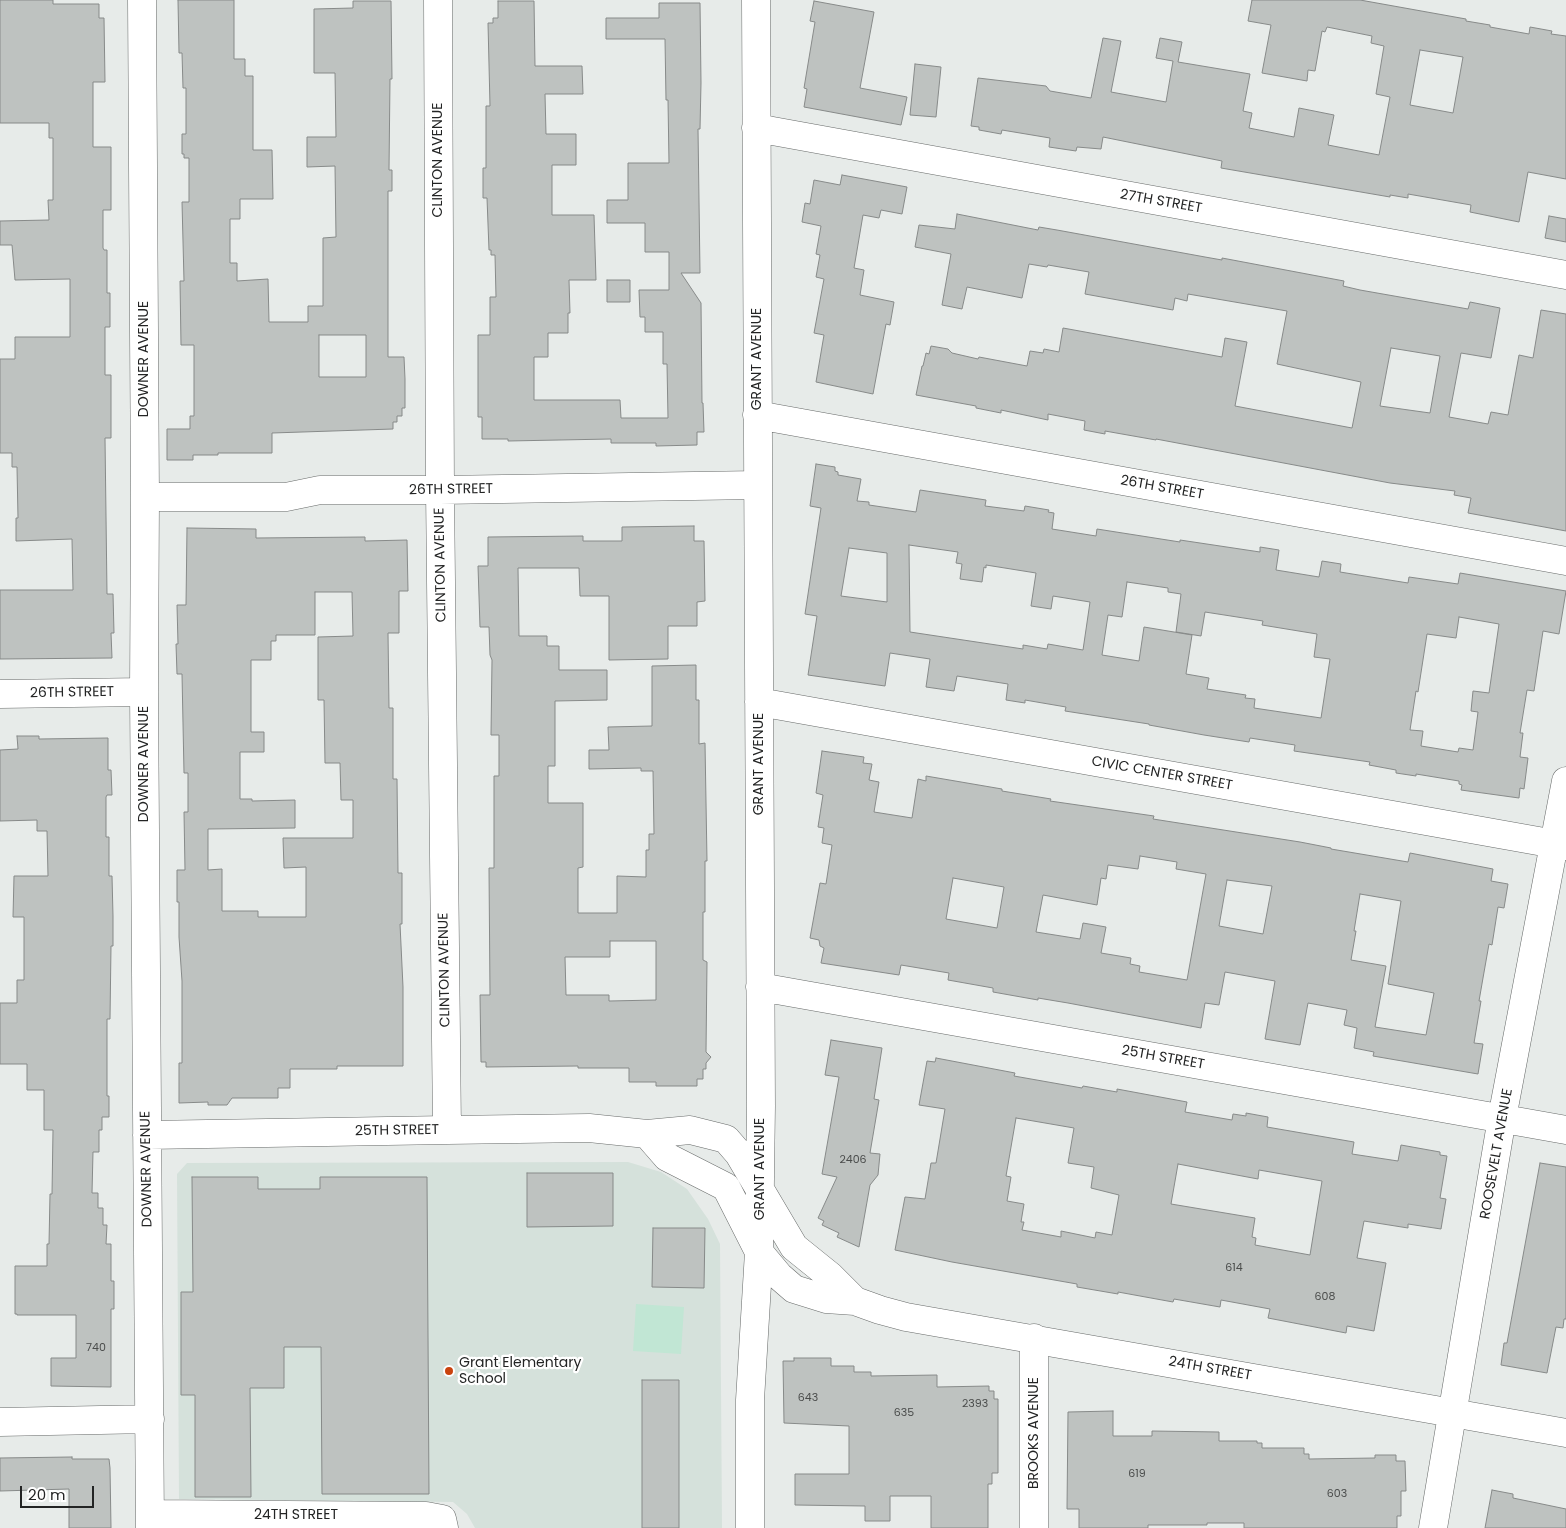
<!DOCTYPE html>
<html>
<head>
<meta charset="utf-8">
<style>
  body { margin:0 }
  #map { position:relative; width:1566px; height:1528px; overflow:hidden; background:#e7ebe9; font-family:Poppins,sans-serif }
  canvas { display:block }
  .scale { position:absolute; left:20px; top:1486px; width:74px; height:22px; box-sizing:border-box; border:2px solid #232424; border-top:0; padding-left:6px; font-size:15px; line-height:18px; white-space:nowrap; color:#232424; -webkit-text-stroke:4px #fff; paint-order:stroke }
</style>
</head>
<body>
<div id="map">
<canvas width="1566" height="1528"></canvas>
<div class="scale">20 m</div>
</div>
<script>
const ctx = document.querySelector('canvas').getContext('2d');
ctx.lineJoin = 'round';
function fillPath(path, color) {
  ctx.fillStyle = color;
  ctx.fill(path, 'evenodd');
}
function shape(rows) {
  const path = new Path2D();
  for (const r of rows) {
    path.moveTo(r[0], r[1]);
    for (let i = 2; i < r.length; i += 2) path.lineTo(r[i], r[i + 1]);
  }
  return path;
}
function strokePath(path, color, width, dash) {
  ctx.strokeStyle = color;
  ctx.lineWidth = width;
  ctx.lineCap = dash ? 'butt' : 'round';
  ctx.setLineDash(dash || []);
  ctx.stroke(path);
}
function label(font, color, halo, rows, align = 'center') {
  ctx.font = font + ' Poppins,sans-serif';
  ctx.lineWidth = 4.5;
  ctx.setLineDash([]);
  ctx.textBaseline = 'middle';
  ctx.strokeStyle = halo;
  ctx.fillStyle = color;
  for (const [text, x, y, turn = 0] of rows) {
    ctx.save();
    ctx.translate(x, y);
    ctx.rotate((+turn || 0) * Math.PI / 180);
    ctx.textAlign = isNaN(turn) ? turn : align;
    if (halo) ctx.strokeText(text, 0, 0);
    ctx.fillText(text, 0, 0);
    ctx.restore();
  }
}
fillPath(shape([
  [628,1162,661,1172,687,1189,708,1219,720,1244,722,1528,475,1528,467,1514,453,1502,179,1499,177,1174,187,1163]
]), '#d5e1db');
fillPath(shape([
  [636,1304,684,1307,681,1354,633,1351]
]), '#c1e6d4');
const building = shape([
  [0,0,53,0,53,4,99,4,99,18,104,18,105,82,93,82,93,147,111,147,111,210,103,210,103,248,104,250,107,250,107,293,110,293,110,327,105,327,105,375,111,375,111,438,105,438,107,594,113,594,114,633,111,633,112,658,0,659,0,590,73,590,72,539,16,541,16,518,18,518,17,467,12,467,12,453,0,453,0,359,15,359,15,337,70,337,70,279,15,280,12,245,0,245,0,221,49,220,48,200,53,200,53,138,49,138,49,123,0,123,0,0],
  [178,0,234,0,234,59,245,59,245,76,253,76,253,150,272,150,273,199,240,199,240,219,230,219,230,263,237,263,237,281,268,279,269,322,308,322,308,306,323,306,323,238,336,237,335,166,307,167,307,137,336,137,335,73,314,73,314,9,353,8,353,1,391,1,392,79,390,79,389,170,392,170,392,191,388,191,388,357,404,357,405,379,405,408,402,408,402,416,397,416,397,422,393,422,393,429,272,433,272,453,218,453,218,455,193,455,193,460,167,460,167,429,190,429,190,416,194,416,194,345,181,345,180,281,184,281,182,202,189,202,189,158,184,158,184,154,182,154,182,134,186,134,186,88,183,88,182,53,179,53,178,0],
  [319,335,366,335,366,377,319,377,319,335],
  [1252,0,1360,0,1466,19,1466,21,1490,25,1490,27,1529,34,1530,27,1552,31,1551,34,1566,36,1566,179,1528,172,1519,222,1470,212,1471,205,1408,194,1408,198,1390,195,1390,197,1221,168,1222,161,1103,137,1101,149,1077,147,1076,151,1049,147,1050,138,1002,130,1001,134,979,130,979,127,971,126,978,78,1046,86,1050,91,1091,98,1103,38,1121,41,1111,92,1166,102,1173,61,1156,58,1160,38,1182,42,1178,62,1250,74,1243,111,1252,113,1249,128,1294,137,1299,108,1334,115,1328,145,1379,155,1390,97,1376,94,1384,46,1371,43,1372,36,1327,27,1325,32,1322,31,1315,71,1308,70,1307,81,1262,73,1271,25,1248,21,1252,0],
  [1420,50,1463,57,1453,113,1410,105,1420,50],
  [498,1,534,1,535,66,582,66,583,94,545,94,546,134,576,134,576,165,552,165,552,215,594,215,596,280,569,280,570,313,568,313,568,333,548,333,548,357,534,357,534,400,620,400,621,418,668,418,667,364,663,364,663,332,645,332,645,317,640,317,639,290,669,290,669,252,645,252,645,223,607,223,607,200,628,200,628,163,669,163,668,100,666,100,665,39,606,39,606,18,659,18,659,3,700,3,701,83,700,129,698,129,700,273,681,273,701,303,702,403,703,403,704,432,697,432,697,445,656,446,656,443,611,443,611,439,508,441,508,439,482,439,482,417,478,417,478,335,490,335,490,297,496,297,495,255,491,255,491,250,489,250,487,198,483,198,483,168,486,168,486,106,490,106,488,23,493,23,493,18,498,18,498,1],
  [814,1,874,12,860,88,907,97,901,125,804,107,807,89,804,88,815,22,810,21,814,1],
  [915,64,941,67,936,117,910,115,915,64],
  [842,175,907,187,902,214,881,210,879,218,863,215,854,268,864,270,860,295,894,302,890,325,886,324,873,394,816,382,824,335,814,333,824,279,816,277,820,255,816,254,821,226,802,222,805,203,810,204,814,180,840,185,842,175],
  [957,214,1038,230,1039,227,1057,230,1205,257,1222,260,1222,258,1344,281,1343,286,1360,290,1468,309,1470,302,1500,308,1491,358,1461,353,1449,417,1488,424,1491,412,1508,415,1519,355,1533,358,1541,310,1566,314,1566,531,1468,513,1471,498,1454,495,1455,491,1390,483,1156,439,1156,440,1105,431,1105,434,1084,430,1085,421,1048,414,1048,420,1001,410,1001,413,976,408,976,406,916,395,922,366,923,366,926,353,929,354,931,346,948,349,952,353,978,359,979,357,1027,366,1030,351,1043,353,1044,349,1059,352,1063,328,1222,357,1225,338,1247,342,1235,406,1352,428,1361,382,1277,364,1287,311,1188,294,1187,301,1175,298,1173,310,1085,294,1089,272,1048,265,1047,267,1029,264,1022,298,967,287,962,309,942,305,951,254,915,247,919,225,955,229,957,214],
  [1391,348,1440,356,1430,413,1380,406,1391,348],
  [1549,216,1566,219,1566,242,1545,238,1549,216],
  [607,280,630,280,630,302,607,302,607,280],
  [816,464,835,467,835,471,838,472,838,475,861,479,857,501,869,502,869,505,916,512,920,490,986,500,985,506,1024,511,1025,506,1049,510,1048,512,1054,513,1052,529,1096,536,1097,529,1180,542,1180,540,1260,552,1260,547,1279,550,1276,570,1319,577,1322,561,1341,564,1340,572,1408,583,1409,577,1458,584,1460,573,1566,591,1559,634,1543,631,1534,691,1527,690,1520,733,1523,733,1520,757,1528,758,1524,789,1520,788,1519,798,1461,790,1462,785,1459,784,1459,781,1416,774,1416,776,1396,773,1396,770,1369,765,1370,762,1294,751,1295,745,1250,738,1249,742,1204,735,1149,725,1149,724,1065,711,1066,707,1025,700,1025,703,1006,700,1008,684,957,676,954,691,926,687,930,659,890,653,885,686,808,675,817,616,805,614,821,508,810,506,816,464],
  [909,545,958,552,956,563,962,564,960,579,982,582,984,567,986,568,986,565,1036,573,1031,606,1051,609,1053,596,1090,602,1083,650,1048,644,1047,649,1023,645,1023,649,910,632,909,545],
  [849,548,887,553,887,602,841,596,849,548],
  [1127,582,1168,588,1168,592,1181,594,1176,632,1201,636,1205,612,1263,621,1262,625,1317,634,1314,657,1330,659,1321,718,1254,708,1255,699,1245,698,1246,695,1207,689,1209,678,1186,674,1192,635,1144,627,1139,661,1102,655,1108,615,1122,617,1127,582],
  [1459,617,1499,624,1489,693,1473,691,1471,711,1478,712,1473,750,1459,748,1458,752,1421,746,1423,731,1410,730,1416,691,1418,692,1427,634,1456,638,1459,617],
  [694,526,694,541,704,541,705,601,697,602,697,626,668,626,668,659,609,660,609,596,580,596,579,568,518,568,519,636,547,636,547,646,559,646,559,670,607,670,607,700,555,701,555,766,548,766,548,803,583,803,583,867,578,868,578,913,617,913,617,876,646,877,646,850,649,850,649,834,654,834,653,771,641,771,641,768,589,769,589,750,609,750,608,727,652,726,652,666,696,665,696,700,699,700,699,744,705,743,707,861,705,861,705,912,703,912,703,960,707,962,706,1052,711,1057,706,1063,706,1069,703,1069,703,1079,697,1079,697,1086,656,1086,656,1082,629,1082,629,1068,578,1068,578,1066,486,1067,486,1062,481,1062,480,995,490,995,489,868,494,868,494,776,499,776,499,735,491,735,492,660,490,655,489,627,480,627,478,566,488,566,488,537,583,536,583,541,622,541,622,527,694,526],
  [610,941,656,941,656,1000,609,1001,609,995,566,995,565,957,610,957,610,941],
  [187,528,256,529,256,538,365,537,365,541,407,540,408,591,399,591,399,633,388,633,389,708,393,708,393,779,397,779,398,873,402,873,402,924,400,924,403,987,403,1066,337,1066,337,1069,290,1069,290,1088,278,1088,278,1098,232,1098,227,1105,208,1105,208,1102,179,1103,179,1063,182,1063,182,981,179,937,179,902,177,902,177,870,185,870,184,812,188,812,188,773,184,773,182,674,177,674,176,644,178,644,177,605,186,605,187,528],
  [315,592,352,592,353,636,318,637,318,700,324,700,325,763,340,763,341,800,353,800,353,838,283,838,284,868,306,867,306,917,258,917,258,911,222,911,222,869,208,870,208,829,295,828,295,800,252,801,252,799,240,799,240,752,264,752,264,732,251,732,251,660,271,660,271,641,276,641,276,635,315,635,315,592],
  [17,736,39,736,39,739,108,738,108,770,111,770,112,795,107,795,106,797,106,837,109,837,109,876,112,876,113,916,113,946,111,946,110,1019,107,1019,107,1096,109,1096,109,1117,102,1117,102,1130,99,1130,99,1152,93,1152,92,1193,98,1193,98,1208,103,1208,103,1225,107,1225,106,1244,111,1244,111,1281,114,1281,114,1309,111,1309,111,1387,51,1386,51,1358,76,1358,76,1315,17,1315,17,1314,15,1314,15,1266,47,1266,47,1244,49,1244,50,1194,52,1194,53,1130,44,1130,44,1090,27,1090,27,1064,0,1064,0,1003,17,1003,17,980,24,980,24,917,13,917,14,876,48,876,47,831,37,831,37,820,0,821,0,750,18,749,17,736],
  [822,751,864,757,863,763,872,764,869,780,879,782,874,812,912,818,918,779,926,781,926,776,1002,789,1002,791,1051,799,1050,801,1154,816,1153,819,1300,842,1331,848,1331,849,1408,862,1410,853,1493,869,1491,881,1508,884,1504,908,1498,907,1492,945,1489,944,1483,978,1479,1001,1481,1001,1474,1043,1483,1044,1478,1074,1373,1056,1374,1052,1354,1048,1357,1028,1344,1025,1347,1010,1308,1003,1300,1045,1265,1039,1275,981,1225,972,1219,1005,1205,1003,1201,1028,1068,1003,1038,998,1038,1000,993,992,993,988,948,980,949,973,901,965,899,975,821,963,824,948,820,946,819,940,810,938,820,883,826,884,832,845,822,843,824,828,818,827,823,795,816,793,822,751],
  [1140,856,1177,862,1176,869,1206,874,1187,980,1139,972,1140,966,1130,964,1131,958,1101,953,1106,927,1083,923,1080,939,1036,932,1043,895,1097,905,1101,878,1106,879,1108,865,1138,869,1140,856],
  [953,878,1004,887,997,928,946,919,953,878],
  [1227,880,1272,886,1263,934,1219,926,1227,880],
  [1360,894,1401,901,1388,984,1434,993,1426,1035,1375,1027,1386,966,1351,960,1356,931,1354,931,1360,894],
  [831,1040,882,1048,874,1099,879,1100,870,1153,880,1154,878,1175,870,1185,859,1247,837,1237,839,1233,822,1225,824,1221,818,1218,837,1177,822,1174,839,1077,825,1075,831,1040],
  [936,1058,1015,1073,1014,1076,1082,1088,1083,1086,1117,1092,1117,1089,1187,1102,1185,1112,1232,1120,1233,1114,1246,1116,1246,1113,1268,1117,1267,1127,1354,1142,1352,1154,1398,1161,1401,1145,1440,1152,1440,1155,1447,1156,1440,1198,1446,1199,1441,1229,1408,1224,1408,1228,1364,1221,1357,1258,1386,1263,1374,1331,1347,1326,1346,1333,1268,1318,1270,1309,1221,1300,1220,1307,1174,1299,1173,1302,1118,1292,1118,1294,1077,1287,1077,1284,952,1262,895,1250,905,1197,925,1199,931,1163,936,1163,945,1109,919,1105,927,1061,935,1062,936,1058],
  [1016,1118,1074,1128,1068,1163,1094,1167,1091,1188,1119,1195,1112,1235,1096,1232,1095,1238,1061,1231,1061,1237,1022,1230,1024,1222,1021,1222,1024,1204,1007,1201,1011,1177,1006,1176,1016,1118],
  [1178,1164,1258,1179,1259,1170,1322,1181,1310,1255,1255,1245,1256,1238,1252,1237,1255,1218,1171,1204,1178,1164],
  [1540,1163,1566,1167,1566,1319,1564,1319,1563,1328,1556,1327,1547,1373,1501,1365,1504,1343,1507,1343,1540,1163],
  [527,1173,613,1173,613,1226,527,1227,527,1173],
  [192,1177,258,1177,258,1189,320,1189,320,1177,427,1177,429,1494,322,1494,321,1347,284,1347,284,1388,250,1388,251,1497,195,1497,195,1395,181,1395,181,1292,193,1292,192,1177],
  [653,1228,705,1228,704,1288,652,1287,653,1228],
  [794,1358,831,1358,831,1366,854,1366,854,1372,871,1372,871,1376,937,1375,937,1387,989,1386,989,1391,994,1391,994,1399,998,1399,998,1473,992,1473,992,1484,988,1484,988,1528,931,1528,931,1496,890,1496,890,1521,865,1521,865,1506,795,1505,795,1474,849,1474,849,1426,784,1423,783,1361,794,1361,794,1358],
  [642,1380,679,1380,679,1528,642,1528,642,1380],
  [1113,1411,1113,1436,1152,1436,1152,1431,1219,1432,1219,1441,1257,1441,1257,1443,1262,1443,1262,1448,1304,1448,1304,1454,1309,1454,1309,1459,1375,1458,1375,1455,1396,1455,1396,1461,1405,1461,1406,1491,1401,1491,1401,1516,1397,1516,1397,1528,1244,1528,1244,1523,1207,1523,1207,1525,1148,1525,1148,1528,1079,1528,1079,1509,1067,1509,1068,1412,1113,1411],
  [72,1457,72,1459,109,1459,110,1468,111,1528,69,1528,69,1489,0,1491,0,1458,72,1457],
  [1492,1490,1513,1494,1513,1498,1566,1509,1566,1528,1485,1528,1492,1490]
]);
fillPath(building, '#bec2c0');
strokePath(building, '#878a89', 1);
const minor = shape([
  [142,0,145,497,144,692,150,1528],
  [438,0,440,490,447,1130],
  [756,128,1566,275],
  [757,415,1566,561],
  [145,497,286,497,320,490,440,490,757,485],
  [0,694,144,692],
  [759,702,1566,846],
  [760,987,1566,1130],
  [647,1134,667,1157,726,1187,759,1252,779,1276,794,1289,826,1299,855,1301,880,1310,906,1317,1566,1433],
  [147,1135,447,1130,589,1128,647,1134,690,1130,726,1139,739,1154,794,1247,830,1276,855,1301],
  [1034,1338,1034,1528],
  [0,1422,150,1419],
  [150,1514,426,1516,442,1519,444,1528],
  [750,1528,750,1400,759,1252,761,1105,756,0],
  [1433,1528,1502,1118,1566,781]
]);
strokePath(minor, '#686b6a', 29);
strokePath(minor, '#fff', 28);
for (const [x, y, r, color] of [
  [449,1371,5,"#ca430e"]
]) {
  const dot = new Path2D();
  dot.arc(x, y, r, 0, 2 * Math.PI);
  ctx.fillStyle = color;
  ctx.fill(dot);
  strokePath(dot, '#fff', 2);
}
label('11px', '#4a4c4b', null, [
  ["2406",853,1160],
  ["614",1234,1268],
  ["608",1325,1297],
  ["740",96,1348],
  ["643",808,1398],
  ["2393",975,1404],
  ["635",904,1413],
  ["619",1137,1474],
  ["603",1337,1494]
]);
label('14px', '#232424', '#fff', [
  ["CLINTON AVENUE",438,160,-90],
  ["27TH STREET",1161,202,10],
  ["DOWNER AVENUE",144,359,-90],
  ["GRANT AVENUE",757,359,-90],
  ["26TH STREET",1162,488,10],
  ["26TH STREET",451,490,-1],
  ["CLINTON AVENUE",441,565,-91],
  ["26TH STREET",72,693,-1],
  ["DOWNER AVENUE",144,764,-90],
  ["GRANT AVENUE",759,764,-90],
  ["CIVIC CENTER STREET",1162,774,10],
  ["CLINTON AVENUE",445,970,-91],
  ["25TH STREET",1163,1058,10],
  ["25TH STREET",397,1131,-1],
  ["ROOSEVELT AVENUE",1497,1154,-80],
  ["DOWNER AVENUE",147,1169,-91],
  ["GRANT AVENUE",760,1169,-90],
  ["24TH STREET",1210,1369,10],
  ["BROOKS AVENUE",1034,1433,-90],
  ["24TH STREET",296,1515]
]);
label('14px', '#232424', '#fff', [
  ["Grant Elementary",459,1363],
  ["School",459,1379]
], 'left');
</script>
</body>
</html>
